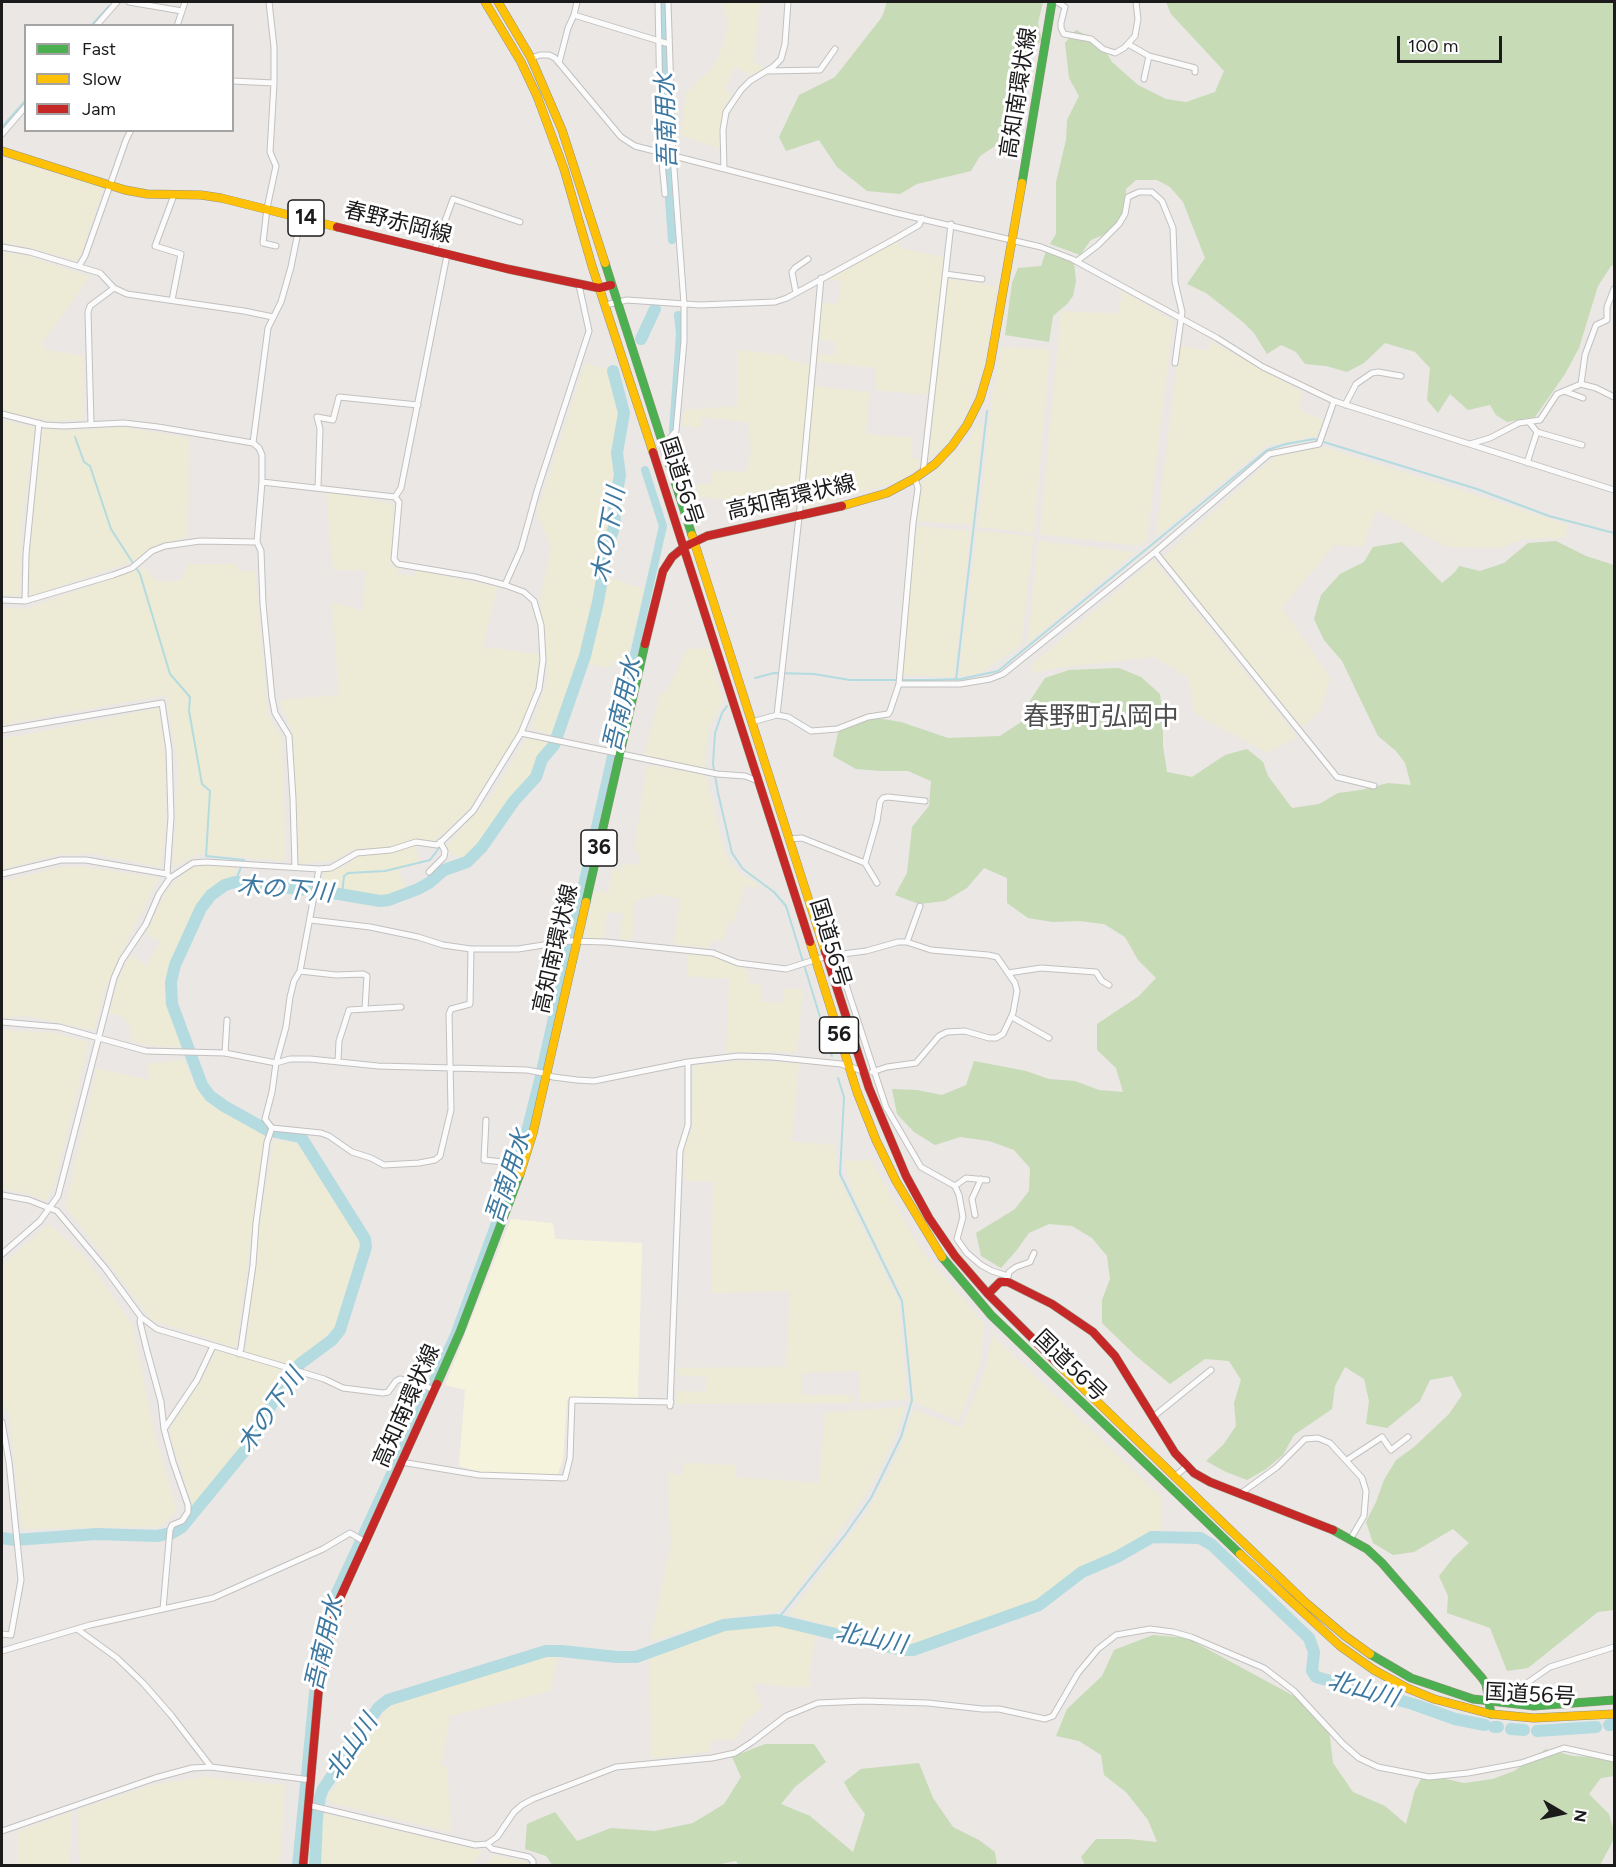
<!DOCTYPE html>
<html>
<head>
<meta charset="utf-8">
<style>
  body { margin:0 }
  #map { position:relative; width:1616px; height:1867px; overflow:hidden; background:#eae7e4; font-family:Figtree,sans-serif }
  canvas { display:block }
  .frame { position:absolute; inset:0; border:3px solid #1b1b1b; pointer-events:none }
  .legend { position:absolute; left:24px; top:24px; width:210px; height:108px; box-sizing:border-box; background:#fff; border:2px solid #a4a4a4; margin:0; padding:8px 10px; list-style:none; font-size:18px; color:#1b1b1b }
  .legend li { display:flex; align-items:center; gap:12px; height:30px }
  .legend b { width:30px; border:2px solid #a4a4a4 }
  .north { position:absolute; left:1532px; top:1783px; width:60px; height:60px; -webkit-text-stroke:4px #fff; paint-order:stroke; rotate:99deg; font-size:16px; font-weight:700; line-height:24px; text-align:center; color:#1b1b1b }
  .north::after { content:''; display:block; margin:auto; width:21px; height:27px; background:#1b1b1b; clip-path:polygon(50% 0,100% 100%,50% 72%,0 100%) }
  .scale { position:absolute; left:1397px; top:36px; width:105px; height:27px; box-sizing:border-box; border:3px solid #1b1b1b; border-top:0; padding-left:8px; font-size:18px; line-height:21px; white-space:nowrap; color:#1b1b1b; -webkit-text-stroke:4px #fff; paint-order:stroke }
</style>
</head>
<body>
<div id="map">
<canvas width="1616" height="1867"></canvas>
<div class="frame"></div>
<ul class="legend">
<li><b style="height:8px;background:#4caf50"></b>Fast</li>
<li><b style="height:8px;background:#ffc107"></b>Slow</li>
<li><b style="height:8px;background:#c62828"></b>Jam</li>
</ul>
<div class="north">N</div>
<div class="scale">100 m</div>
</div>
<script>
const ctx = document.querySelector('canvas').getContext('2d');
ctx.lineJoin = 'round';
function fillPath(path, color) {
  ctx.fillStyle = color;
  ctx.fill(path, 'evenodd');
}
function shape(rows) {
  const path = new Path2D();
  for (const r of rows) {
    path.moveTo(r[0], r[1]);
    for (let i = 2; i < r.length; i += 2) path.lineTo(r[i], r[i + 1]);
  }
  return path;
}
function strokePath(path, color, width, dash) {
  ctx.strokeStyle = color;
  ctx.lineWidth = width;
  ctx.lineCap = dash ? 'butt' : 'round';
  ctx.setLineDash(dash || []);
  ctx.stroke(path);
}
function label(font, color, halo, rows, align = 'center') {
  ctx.font = font + ' Figtree,"Noto Sans JP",sans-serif';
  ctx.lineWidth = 6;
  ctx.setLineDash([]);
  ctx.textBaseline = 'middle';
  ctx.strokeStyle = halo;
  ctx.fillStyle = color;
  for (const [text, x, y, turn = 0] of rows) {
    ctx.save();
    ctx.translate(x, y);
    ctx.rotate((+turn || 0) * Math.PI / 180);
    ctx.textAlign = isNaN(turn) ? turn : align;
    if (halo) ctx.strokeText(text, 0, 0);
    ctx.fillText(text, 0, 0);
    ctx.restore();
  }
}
fillPath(shape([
  [511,1219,553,1223,555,1239,642,1243,638,1399,567,1399,563,1460,557,1476,481,1472,459,1466,465,1390,445,1385]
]), '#f6f3dd');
fillPath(shape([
  [722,2,760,2,753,62,766,69,749,75,735,66,725,89,732,95,724,106,720,149,681,135,686,93,713,67,723,45,728,25],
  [2,158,104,186,81,254,76,261,27,247,2,242],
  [897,241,900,248,944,257,929,395,875,390,876,368,818,362,818,355,834,355,836,342,818,339,822,303,838,304,841,281,828,280],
  [2,252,28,256,90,277,42,343,45,350,83,356,84,419,48,421,2,411],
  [946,279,997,286,983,368,966,414,948,442,929,459,925,458],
  [1122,291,1173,321,1147,540,1139,546,1040,534,1061,311,1119,314],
  [1211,341,1302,392,1299,409,1323,421,1317,436,1266,446,1156,537,1179,346,1208,350],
  [1002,347,1050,349,1034,533,978,527,992,397],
  [737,350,785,355,789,360,810,365,798,507,699,497,696,485,711,484,711,471,746,472,751,451,749,422,701,417,701,428,682,426,684,410,737,406],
  [585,363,609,370,621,414,614,455,616,476,611,503,611,522,585,644,553,735,532,729,548,677,540,599,551,547,537,513],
  [814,386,869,392,866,434,913,438,911,458,920,460,919,468,896,482,803,508],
  [2,420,35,428,21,530,20,596,2,595],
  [978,424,983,425,972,525,916,521,921,483,968,440],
  [43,427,68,431,122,427,189,438,188,537,151,547,134,561,29,597,29,551],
  [1323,447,1511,506,1568,525,1564,538,1523,539,1501,548,1448,547,1376,510,1363,547,1334,545,1282,608,1330,678,1320,711,1302,727,1161,559,1278,454],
  [326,492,393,504,392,567,397,567,397,574,416,576,416,570,497,587,483,647,539,654,535,687,520,729,469,809,435,841,410,840,386,849,352,850,335,860,299,864,292,731,279,700,339,695,332,602,363,611,366,570,333,570],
  [916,526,971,531,954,677,902,675],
  [977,531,1034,536,1021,645,980,673,959,676],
  [1038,541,1135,552,1028,643],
  [1154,560,1297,737,1267,753,1194,713,1189,678,1154,657,1057,668,1034,673,1030,666],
  [188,564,236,564,239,571,255,572,268,715,282,739,286,861,199,854,173,867,178,765,166,695,32,719,2,726,2,607,25,609,145,567,155,580,167,582,181,580],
  [608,577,644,589,626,665,613,661,609,669,588,663],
  [708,648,723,701,710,725,706,746,705,768,644,756,660,695,667,691,687,649],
  [159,708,165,756,166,827,160,867,94,854,56,855,2,870,2,738,24,735],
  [527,738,551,741,540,755,533,774,513,796,467,858,450,854,447,846,490,798],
  [647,765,705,775,726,856,740,874,757,883,756,889,746,884,733,922,729,921,722,942,712,940,708,948,674,944,680,899,656,894,634,902,632,941,620,939,623,913,607,912,604,939,584,939,594,892,608,893,613,869,620,871,621,865,639,864,640,854,634,852],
  [414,845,420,862,398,870,406,889,384,898,322,889,324,872,345,867,356,856,391,852],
  [206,865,237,867,234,878,207,893,172,964,166,995,181,1047,151,1046,131,1041,130,1026,121,1016,109,1013,119,978,131,955,147,966,160,941,146,934,165,893,187,870,194,867],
  [60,867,85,867,159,878,120,955,104,992,94,1030,26,1016,2,1018,2,882],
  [688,952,711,955,748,970,749,983,761,985,761,1002,783,1003,785,988,803,990,797,1052,726,1052,729,979,688,976],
  [2,1030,54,1033,89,1042,55,1183,46,1201,25,1193,2,1189],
  [183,1060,199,1093,265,1133,236,1348,152,1320,65,1206,97,1068,149,1080,148,1064],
  [743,1061,799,1063,792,1141,836,1145,837,1175,899,1302,907,1399,859,1403,860,1371,801,1373,801,1395,853,1395,853,1403,678,1404,676,1402,677,1391,705,1392,707,1377,678,1375,678,1368,786,1367,790,1291,711,1293,713,1181,686,1181,684,1149,692,1128,693,1066],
  [274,1140,297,1143,361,1241,334,1329,292,1365,246,1352,259,1229],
  [871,1160,919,1247,984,1324,980,1365,959,1421,914,1402,903,1298,854,1197,844,1161],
  [49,1224,85,1257,132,1324,155,1435,177,1512,159,1527,22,1529,9,1414,2,1402,2,1265],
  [992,1335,1162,1498,1161,1531,1147,1534,1111,1554,1075,1571,1038,1601,913,1645,900,1645,789,1615,867,1512,896,1459,914,1410,962,1428,986,1368],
  [216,1350,280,1368,261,1416,246,1444,194,1509,169,1430,200,1383],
  [905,1407,894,1438,871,1487,786,1605,776,1612,726,1618,650,1642,671,1543,668,1473,684,1475,684,1463,736,1465,736,1477,819,1483,825,1413],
  [776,1624,816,1634,809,1674,811,1687,790,1687,753,1683,762,1708,744,1723,736,1739,709,1741,711,1751,651,1759,650,1659,725,1629],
  [545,1655,559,1655,550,1691,450,1716,441,1766,447,1767,451,1832,331,1803,328,1797,389,1705],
  [203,1777,285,1785,280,1865,79,1865,78,1810,151,1785],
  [71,1812,70,1865,17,1865,17,1832],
  [322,1813,482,1851,472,1865,320,1865],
  [494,1855,528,1863,528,1865,486,1865]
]), '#edebd5');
fillPath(shape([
  [887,2,1043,2,1038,23,1042,40,1016,66,1012,98,1020,113,1015,133,980,156,971,171,917,184,900,194,867,191,837,167,819,140,786,151,779,137,799,95,835,77,882,17],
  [1166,2,1614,2,1614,265,1611,266,1598,286,1579,348,1565,374,1535,417,1507,422,1496,415,1490,405,1468,410,1450,394,1438,413,1427,400,1430,368,1415,352,1385,343,1364,363,1347,372,1326,366,1305,364,1296,352,1281,345,1267,354,1254,333,1243,322,1206,293,1187,284,1205,258,1183,202,1170,187,1157,180,1136,180,1126,189,1125,210,1113,231,1091,240,1080,255,1050,244,1056,234,1056,182,1066,140,1067,120,1079,96,1069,78,1065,43,1076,30,1100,42,1112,62,1138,85,1166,99,1186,102,1215,92,1224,71,1171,14],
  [1046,251,1074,262,1076,281,1073,296,1067,304,1053,316,1049,342,1005,335,1012,283,1018,268,1041,266],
  [1556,541,1586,556,1614,565,1614,1610,1598,1612,1528,1668,1507,1671,1490,1628,1447,1613,1448,1596,1439,1576,1453,1558,1469,1543,1453,1529,1414,1552,1393,1555,1373,1543,1366,1522,1376,1502,1384,1480,1396,1460,1414,1447,1449,1414,1462,1395,1452,1376,1430,1380,1420,1401,1387,1428,1366,1424,1369,1401,1364,1379,1345,1367,1335,1386,1332,1409,1294,1435,1283,1455,1266,1469,1247,1480,1226,1472,1206,1461,1223,1445,1236,1426,1234,1403,1241,1380,1229,1361,1205,1359,1170,1384,1135,1355,1102,1323,1102,1300,1110,1279,1107,1256,1092,1238,1072,1226,1049,1224,1029,1233,1016,1251,1001,1268,981,1256,976,1233,1015,1209,1029,1191,1030,1168,1014,1150,989,1141,960,1137,935,1145,914,1132,897,1114,892,1089,917,1090,942,1095,966,1085,974,1061,1026,1071,1049,1079,1075,1081,1099,1090,1123,1092,1116,1068,1097,1050,1097,1024,1139,996,1156,978,1138,960,1125,937,1104,924,1079,921,1053,922,1028,918,1007,903,1007,878,984,868,967,888,945,901,919,904,895,895,907,873,912,827,929,806,931,781,908,771,882,771,856,769,833,756,838,733,851,722,876,718,901,722,948,738,1000,736,1021,722,1031,699,1045,678,1069,670,1119,668,1141,677,1160,694,1163,720,1163,746,1167,772,1192,777,1225,755,1247,749,1263,762,1268,776,1292,808,1319,804,1338,793,1361,790,1388,783,1411,785,1405,763,1396,751,1378,736,1342,661,1324,640,1314,619,1321,595,1340,574,1364,562,1373,547,1402,542,1442,583,1455,572,1459,566,1480,571,1504,563,1528,543],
  [1153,1635,1187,1638,1303,1701,1329,1729,1333,1763,1353,1792,1385,1806,1406,1824,1415,1790,1424,1774,1464,1783,1493,1779,1514,1771,1546,1749,1573,1756,1614,1758,1614,1776,1601,1778,1589,1794,1609,1814,1614,1831,1614,1839,1600,1865,1085,1865,1081,1857,1096,1839,1129,1839,1157,1842,1148,1820,1126,1792,1104,1775,1101,1755,1079,1741,1056,1736,1067,1709,1102,1676,1114,1650],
  [765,1744,814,1744,826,1762,795,1787,781,1804,810,1816,853,1852,865,1814,850,1793,844,1782,861,1769,919,1763,933,1798,953,1827,979,1840,995,1852,997,1865,739,1866,736,1861,710,1866,553,1866,546,1856,525,1849,527,1824,555,1812,577,1841,611,1828,655,1831,693,1823,724,1804,741,1777,732,1757]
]), '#c6dbb6');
strokePath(shape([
  [91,26,109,6],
  [2,127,26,100],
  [75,437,84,462,90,466,111,529,140,574,170,674,190,697,189,711,202,784,210,791,206,856,244,860,235,882],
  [755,678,774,673,814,674,850,680,930,680,961,679,998,671,1267,450,1286,444,1314,439,1477,489,1549,516,1614,533],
  [956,680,987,411],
  [727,706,722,713,715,733,713,764,718,793,732,853,743,869,774,892,786,906,832,1056],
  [342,895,344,876,348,873,385,871,430,860,439,848],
  [777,1620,845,1535,871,1498,901,1437,912,1400,902,1301,840,1174,844,1097,838,1078]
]), '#b3dbe0', 2);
strokePath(shape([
  [662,2,666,159,672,240],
  [673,430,680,334,678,315],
  [296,1866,316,1663,324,1625,333,1597,454,1335,517,1163,538,1080,663,526,645,470]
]), '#b3dbe0', 8);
strokePath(shape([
  [641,339,655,309],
  [2,1538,15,1540,97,1534,157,1536,172,1533,182,1527,251,1443,275,1398,290,1375,301,1363,332,1340,340,1330,366,1247,365,1239,301,1137,267,1130,224,1106,210,1096,202,1085,172,1004,171,982,175,965,201,908,211,895,225,885,235,882,327,892,380,901,389,900,418,889,429,883,444,870,467,862,482,847,514,801,536,777,542,759,554,745,585,656,598,602,608,545,615,524,614,506,620,475,617,453,624,413,613,371],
  [1609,1725,1614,1724],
  [1494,1727,1498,1727],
  [1511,1729,1524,1730],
  [1537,1731,1596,1727],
  [315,1866,317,1818,320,1797,323,1789,378,1708,388,1700,546,1651,561,1651,617,1657,636,1657,724,1625,777,1620,902,1650,913,1650,1039,1605,1082,1572,1117,1557,1152,1537,1200,1538,1212,1545,1309,1638,1314,1652,1312,1671,1316,1677,1413,1704,1455,1719,1485,1725]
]), '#b3dbe0', 12);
const street = shape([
  [129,2,182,11,177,26],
  [269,2,274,47,274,83],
  [658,2,661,152,665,194],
  [1057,2,1065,7,1061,23,1061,28,1064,34,1091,39,1103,49,1115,53,1124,48,1135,36,1138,19,1136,2],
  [182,11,185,2],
  [574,15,577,2],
  [96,26,117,2],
  [1128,44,1149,56,1144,79],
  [1149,56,1195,68,1195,72],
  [531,58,540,55,549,55,555,58,621,137,635,146,896,213,1041,247,1072,259,1217,338,1263,367,1334,401,1614,490],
  [559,63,568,28,574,15,669,44],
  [767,71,820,70,835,49],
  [232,81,274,83,270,152,276,166,267,208,263,243,276,246],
  [2,134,26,106],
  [724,169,723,130,726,112,741,90,750,81,773,67,781,59,785,44,788,2],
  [2,247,30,252,100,273,114,288,90,306,88,312,91,424],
  [434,251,453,199,520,222],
  [1077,261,1098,245,1119,224,1125,214,1128,197,1139,192,1152,192,1162,201,1173,228,1175,282,1182,312,1175,363],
  [79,266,85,256,126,140,131,130],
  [945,274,982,279],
  [114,288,127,294,244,311,273,317],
  [796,293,792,272,795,268,808,259],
  [172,300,181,254,155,246,174,195],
  [605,305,627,300,700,305,775,302,787,298,893,240,919,225,922,218],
  [1581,384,1596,388,1614,397],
  [1564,391,1583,398],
  [1345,405,1356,384,1372,373,1378,372,1401,376],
  [2,414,45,425,63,426,124,423,158,427,253,443,259,448,262,455,262,482,257,542,261,551,263,604,272,698,275,713,289,736,293,799,295,867],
  [1529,422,1537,432,1582,445],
  [253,443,268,328,281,302,291,267,301,217],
  [1470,444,1490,438,1519,423,1540,420,1557,394,1581,384,1585,355,1596,325,1607,320,1607,307,1614,289],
  [664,445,676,431,684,341,684,304,673,155,668,2],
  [1527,463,1537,432],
  [923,473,951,224],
  [262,482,395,497],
  [318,487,320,429,317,417,333,420,339,397,418,405],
  [395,497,401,488,447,255],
  [1155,552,1337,777,1374,786],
  [505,585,521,549,537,491,589,331,579,285],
  [2,600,25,601,113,575,132,568,152,551,165,546,200,541,257,542],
  [25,601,26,554,39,423],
  [899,684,960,684,990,679,1003,674,1155,552,1269,454,1319,444,1334,401],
  [777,715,800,508,821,278],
  [752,722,777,715,788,717,811,731,837,729,868,717,888,714,890,711,899,684,913,523,918,488,915,478],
  [2,730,162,703,169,750,171,817,167,874,170,878],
  [521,733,717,774,745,776,758,781],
  [789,839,802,838,865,863],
  [319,869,300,971,294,981,290,997,286,1027,276,1063,272,1092,265,1119,272,1128,321,1133,329,1136,352,1152,371,1158,384,1165,419,1163,435,1160,440,1156,451,1110,449,1014,451,1009,470,1004,471,949],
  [429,872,444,857,445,851,440,842],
  [2,874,61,860,86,860,167,874],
  [877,883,865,863,877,821,880,802,883,798,888,797,925,801],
  [311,920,370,927,418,937,443,945,471,949,518,949,569,941,606,942,713,953,738,963,786,969,827,956,866,951,898,942,907,942,931,950,988,955,997,957,1008,973,1041,968,1096,972,1102,981,1109,985],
  [907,942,920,906],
  [836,954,886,1107,921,1167,955,1186,959,1195,963,1217,957,1239,967,1253,981,1265,992,1271,1008,1276],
  [300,971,336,975,363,974,367,976,365,1009],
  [1012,1017,1049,1038],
  [2,1022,59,1027,146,1051,225,1053,276,1063,290,1059,310,1059,378,1066,527,1070,543,1073,553,1077,577,1080,594,1081,688,1062,738,1056,772,1057,841,1064,863,1071],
  [225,1053,227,1020],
  [338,1061,339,1041,349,1010,401,1007],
  [872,1072,887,1067,916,1063,939,1036,947,1032,965,1031,989,1038,996,1038,1003,1034,1013,1013,1017,991,1015,983,1008,973],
  [486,1120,484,1160,524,1164],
  [955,1186,966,1178,987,1180],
  [2,1195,29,1200,57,1211,105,1268,141,1317,157,1329,272,1363,324,1379,343,1388,383,1393,388,1392,396,1381,400,1379,420,1384,434,1390],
  [975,1215,972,1199,981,1179],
  [2,1254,40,1221,58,1196,114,978,122,960,146,924,159,894,170,878,193,863,206,862,319,869,331,868,357,853,391,850,416,842,437,845,442,841,473,811,521,733,539,689,543,660,541,625,534,601,524,592,505,585,475,577,398,564,394,559,399,502,395,497],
  [1008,1277,1009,1272,1016,1267,1030,1262,1034,1253],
  [141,1317,140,1322,146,1347,161,1402,164,1429],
  [239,1354,241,1348,253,1265,256,1223,267,1142,272,1128],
  [670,1406,680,1151,688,1125,688,1062],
  [1153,1417,1211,1370],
  [2,1422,9,1462,21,1580,11,1635,2,1634],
  [1347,1460,1382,1437,1391,1450,1408,1437],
  [401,1462,479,1475,565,1478,570,1458,572,1400,671,1402],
  [1174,1477,1186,1467],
  [1240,1494,1277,1467,1305,1439,1318,1438,1330,1443,1362,1478,1366,1491,1364,1516,1351,1538],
  [163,1609,170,1530,172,1525,182,1521,188,1512,188,1505,173,1462,164,1429,197,1380,213,1346],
  [77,1629,117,1658,143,1683,171,1715,211,1767],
  [2,1651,90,1625,213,1598,323,1549,350,1533,365,1542],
  [1486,1684,1495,1684,1509,1692,1514,1692,1550,1667,1614,1647],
  [308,1805,475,1845,487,1844,497,1837,514,1812,522,1805,533,1799,616,1767,712,1758,735,1753,752,1742,786,1716,818,1703,864,1701,928,1703,982,1709,999,1709,1045,1719,1053,1716,1078,1673,1098,1649,1116,1635,1150,1629,1173,1632,1191,1637,1264,1668,1294,1691,1343,1744,1359,1758,1378,1767,1429,1777,1468,1773,1521,1763,1564,1748,1614,1759],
  [2,1831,155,1778,192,1768,211,1767,311,1780],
  [487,1844,492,1849,529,1857,533,1861,533,1866]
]);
const fast = shape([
  [1022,183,1052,2],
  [605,263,692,535],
  [586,902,645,644],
  [942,1257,991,1315,1240,1554],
  [437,1384,460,1332,520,1174],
  [1333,1530,1367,1549,1382,1563,1482,1678,1486,1684,1491,1714],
  [1370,1654,1411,1678,1473,1699,1534,1706,1614,1700]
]);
const slow = shape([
  [485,2,521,62,537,96,564,169,592,266,653,452],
  [498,2,531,58,562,130,605,263],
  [2,151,125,190,147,194,201,195,221,198,337,227],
  [842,506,887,493,915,478,935,464,952,446,967,425,980,399,990,365,1022,183],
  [692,535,825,951],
  [810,942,857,1092,876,1140,896,1181,942,1257],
  [520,1174,533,1133,586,902],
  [1056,1362,1306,1603,1345,1636,1370,1654],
  [1240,1554,1340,1646,1374,1670,1407,1688,1434,1699,1491,1714,1534,1718,1614,1714]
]);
const jam = shape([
  [337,227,508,269,599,288,611,285],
  [653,452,810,942],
  [645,644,663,571,672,557,684,547,707,536,842,506],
  [825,951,869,1088,906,1176,929,1218,955,1256,988,1294,1056,1362],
  [988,1294,1000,1282,1008,1282,1052,1304,1093,1332,1115,1356,1175,1453,1194,1473,1210,1482,1333,1530],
  [303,1866,319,1686,326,1645,340,1598,437,1384]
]);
strokePath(street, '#c2c1c0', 7);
strokePath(fast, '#94937c', 9);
strokePath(slow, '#94937c', 9);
strokePath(jam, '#94937c', 9);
strokePath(street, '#fcfbfb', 5);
strokePath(fast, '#4caf50', 8);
strokePath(slow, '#ffc107', 8);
strokePath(jam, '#c62828', 8);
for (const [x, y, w] of [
  [306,218,36],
  [599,848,36],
  [839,1035,39]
]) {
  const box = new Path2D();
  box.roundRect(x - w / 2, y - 18, w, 36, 4.5);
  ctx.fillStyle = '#fff';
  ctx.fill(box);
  strokePath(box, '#1b1b1b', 1.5);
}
label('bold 21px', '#1b1b1b', null, [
  ["14",306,218],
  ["36",599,848],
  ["56",839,1035]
]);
label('22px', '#1b1b1b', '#fff', [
  ["高知南環状線",1019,93,-81],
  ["春野赤岡線",398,223,14],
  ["国道56号",681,481,72],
  ["高知南環状線",791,498,-13],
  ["国道56号",830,943,73],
  ["高知南環状線",556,949,-77],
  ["国道56号",1070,1366,44],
  ["高知南環状線",407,1406,-66],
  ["国道56号",1530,1695,3]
]);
label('italic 24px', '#3d78a1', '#fff', [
  ["吾南用水",667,121,-92],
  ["木の下川",609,535,-80],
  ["吾南用水",623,705,-77],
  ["木の下川",285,890,5],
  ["吾南用水",509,1177,-72],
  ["木の下川",271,1411,-55],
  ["北山川",871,1639,11],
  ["吾南用水",325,1644,-77],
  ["北山川",1363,1690,16],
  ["北山川",352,1747,-56]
]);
label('26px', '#4e4e4e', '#fff', [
  ["春野町弘岡中",1101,717]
]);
</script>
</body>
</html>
